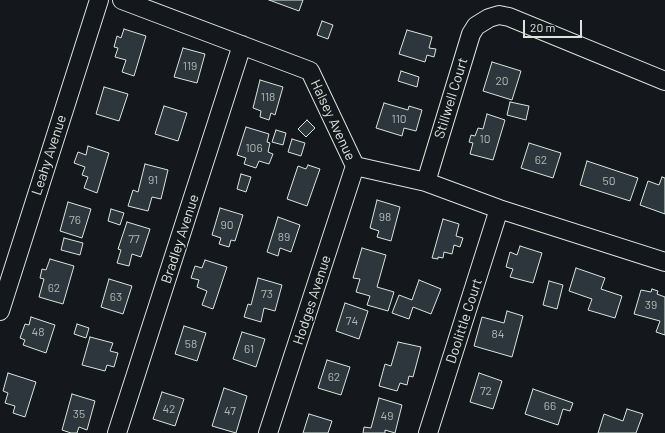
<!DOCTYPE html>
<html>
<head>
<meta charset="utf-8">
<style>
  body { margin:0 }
  #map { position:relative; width:665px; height:433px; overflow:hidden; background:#14181c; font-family:Barlow,sans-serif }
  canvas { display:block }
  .scale { position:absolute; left:523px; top:20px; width:59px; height:18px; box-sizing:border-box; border:2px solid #d8e6dc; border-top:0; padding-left:5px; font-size:12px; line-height:14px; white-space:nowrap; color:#d8e6dc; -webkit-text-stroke:3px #14181c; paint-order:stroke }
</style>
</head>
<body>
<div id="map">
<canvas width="665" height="433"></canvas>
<div class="scale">20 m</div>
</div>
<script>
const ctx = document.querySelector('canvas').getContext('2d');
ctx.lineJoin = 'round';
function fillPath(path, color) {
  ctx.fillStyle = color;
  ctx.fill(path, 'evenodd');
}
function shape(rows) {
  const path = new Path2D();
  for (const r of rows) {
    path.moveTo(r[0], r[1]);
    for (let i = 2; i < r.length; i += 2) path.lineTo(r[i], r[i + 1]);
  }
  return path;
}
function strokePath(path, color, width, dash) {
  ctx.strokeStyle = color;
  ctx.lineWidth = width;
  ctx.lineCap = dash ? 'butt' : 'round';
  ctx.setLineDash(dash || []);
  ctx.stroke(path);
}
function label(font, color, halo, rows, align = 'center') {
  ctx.font = font + ' Barlow,sans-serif';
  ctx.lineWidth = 3;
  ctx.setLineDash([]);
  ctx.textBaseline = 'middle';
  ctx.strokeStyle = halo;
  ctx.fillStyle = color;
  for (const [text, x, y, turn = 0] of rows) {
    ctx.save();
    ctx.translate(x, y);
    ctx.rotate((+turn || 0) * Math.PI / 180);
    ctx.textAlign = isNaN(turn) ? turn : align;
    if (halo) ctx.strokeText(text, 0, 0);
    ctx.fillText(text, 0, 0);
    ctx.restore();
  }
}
const building = shape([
  [269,0,303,0,299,11,269,0],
  [322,21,333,25,328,39,317,35,322,21],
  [124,29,146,36,134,76,122,72,126,60,115,57,118,48,114,47,117,36,121,38,124,29],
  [407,30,432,37,429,48,436,49,434,57,427,55,425,62,399,54,407,30],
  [183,48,205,54,197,83,174,77,183,48],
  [492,62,521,71,512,100,483,91,492,62],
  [401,71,419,77,417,87,398,81,401,71],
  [260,80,283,87,275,115,271,113,269,120,260,117,261,111,253,108,260,80],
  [104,87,128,94,119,121,96,114,104,87],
  [510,102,529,106,526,120,507,115,510,102],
  [384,103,408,110,409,106,422,110,416,131,404,128,402,136,376,128,384,103],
  [164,106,187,113,178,141,155,134,164,106],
  [487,114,505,120,493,160,470,154,473,143,469,142,471,135,475,136,478,128,483,129,487,114],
  [307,120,315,128,306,137,298,129,307,120],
  [246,127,269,134,267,142,270,143,268,152,273,154,269,164,259,161,256,168,244,164,246,158,237,155,246,127],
  [276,130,286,133,283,145,272,142,276,130],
  [292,139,305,143,301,156,288,152,292,139],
  [529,143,561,153,553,178,521,168,529,143],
  [88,146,109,153,97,193,84,188,88,177,82,175,85,167,74,163,78,152,86,155,88,146],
  [587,161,638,178,630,201,580,185,587,161],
  [145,164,168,170,161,199,152,197,148,211,128,206,133,190,138,192,145,164],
  [308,165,320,169,307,206,287,199,298,166,306,169,308,165],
  [241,174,251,177,246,192,237,189,241,174],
  [662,177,665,178,665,214,640,205,648,181,659,185,662,177],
  [377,200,400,207,391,241,377,237,379,231,370,228,377,200],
  [68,202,91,209,82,238,60,231,68,202],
  [220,208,243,215,235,241,231,240,229,247,219,244,221,238,212,235,220,208],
  [111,209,124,213,120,225,108,221,111,209],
  [278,217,300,225,291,252,280,248,278,256,267,252,278,217],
  [443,219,459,224,456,236,463,238,460,247,454,245,452,254,444,252,443,258,438,257,438,259,432,258,443,219],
  [127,222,150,229,141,257,132,254,129,266,117,263,121,250,118,249,127,222],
  [64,238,83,243,80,255,61,250,64,238],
  [520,246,542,253,533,283,510,277,513,269,506,267,510,252,517,255,520,246],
  [362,248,386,255,377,287,394,292,388,311,367,305,370,296,356,292,360,279,353,278,362,248],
  [50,259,74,266,63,304,39,297,44,279,40,278,42,269,46,270,50,259],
  [205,260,227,267,213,309,202,305,207,291,197,287,199,280,191,278,195,266,202,268,205,260],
  [576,268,605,278,601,289,622,296,615,318,588,310,592,299,569,291,576,268],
  [258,278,282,285,275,311,264,308,261,322,244,317,248,304,251,305,258,278],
  [109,279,132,286,123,314,101,307,109,279],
  [419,280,441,289,431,314,413,307,409,319,392,313,399,295,412,300,419,280],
  [549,281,563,285,557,309,543,305,549,281],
  [652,289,658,291,657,294,665,297,665,335,656,332,660,321,634,314,641,290,651,292,652,289],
  [345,303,368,311,359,339,336,331,345,303],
  [507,311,523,316,512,357,474,346,482,317,504,323,507,311],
  [31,317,55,325,46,353,23,345,25,340,20,338,25,324,29,325,31,317],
  [77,324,89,328,86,338,74,334,77,324],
  [184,326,206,333,197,361,175,354,184,326],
  [242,332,265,339,256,367,233,359,242,332],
  [90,337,113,343,110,351,118,353,114,367,107,365,105,371,82,365,90,337],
  [398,342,421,347,413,377,409,376,407,385,400,383,397,391,379,386,385,364,391,366,398,342],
  [327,360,350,367,341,395,318,388,327,360],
  [8,373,36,382,25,417,13,413,15,406,5,403,8,393,3,391,8,373],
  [479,373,502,381,493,409,470,402,479,373],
  [224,388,247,396,236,433,212,426,224,388],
  [533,389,573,403,570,411,563,409,558,425,525,414,533,389],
  [162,392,184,399,175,426,153,419,162,392],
  [72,394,95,401,87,430,79,427,77,433,71,433,62,430,72,394],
  [379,398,402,405,395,433,385,430,385,433,363,433,364,427,371,428,379,398],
  [627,409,643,414,636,433,598,433,604,414,623,421,627,409],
  [309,414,332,421,328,433,303,433,309,414]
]);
fillPath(building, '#2c363c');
strokePath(building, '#d8e6dc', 1);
const minor = shape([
  [122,0,310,71,355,166,426,182,499,209,665,262],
  [426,182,471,34,476,26,489,18,499,15,509,17,665,81],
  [0,311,99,0],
  [117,433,242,45],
  [268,433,355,166],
  [428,433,499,209]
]);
strokePath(minor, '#d8e6dc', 20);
strokePath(minor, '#14181c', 18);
label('12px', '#adbab4', null, [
  ["119",190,66],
  ["20",502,81],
  ["118",268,97],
  ["110",399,119],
  ["10",485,139],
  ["106",254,148],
  ["62",541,160],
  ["91",153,180],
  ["50",609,181],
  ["98",385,217],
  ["76",75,220],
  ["90",227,225],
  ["89",284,237],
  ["77",134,239],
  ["62",54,288],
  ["73",267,294],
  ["63",116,297],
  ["39",651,305],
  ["74",352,321],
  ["48",38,332],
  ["84",498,334],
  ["58",191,344],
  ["61",249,349],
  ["62",334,377],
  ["72",486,391],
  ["66",550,406],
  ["42",169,409],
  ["47",230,411],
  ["35",79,414],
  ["49",387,416]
]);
label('14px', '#d8e6dc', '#14181c', [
  ["Stillwell Court",451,98,-73],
  ["Halsey Avenue",333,120,65],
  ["Leahy Avenue",49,155,-72],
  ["Bradley Avenue",180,239,-72],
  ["Hodges Avenue",312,300,-72],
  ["Doolittle Court",464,321,-72]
]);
</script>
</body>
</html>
